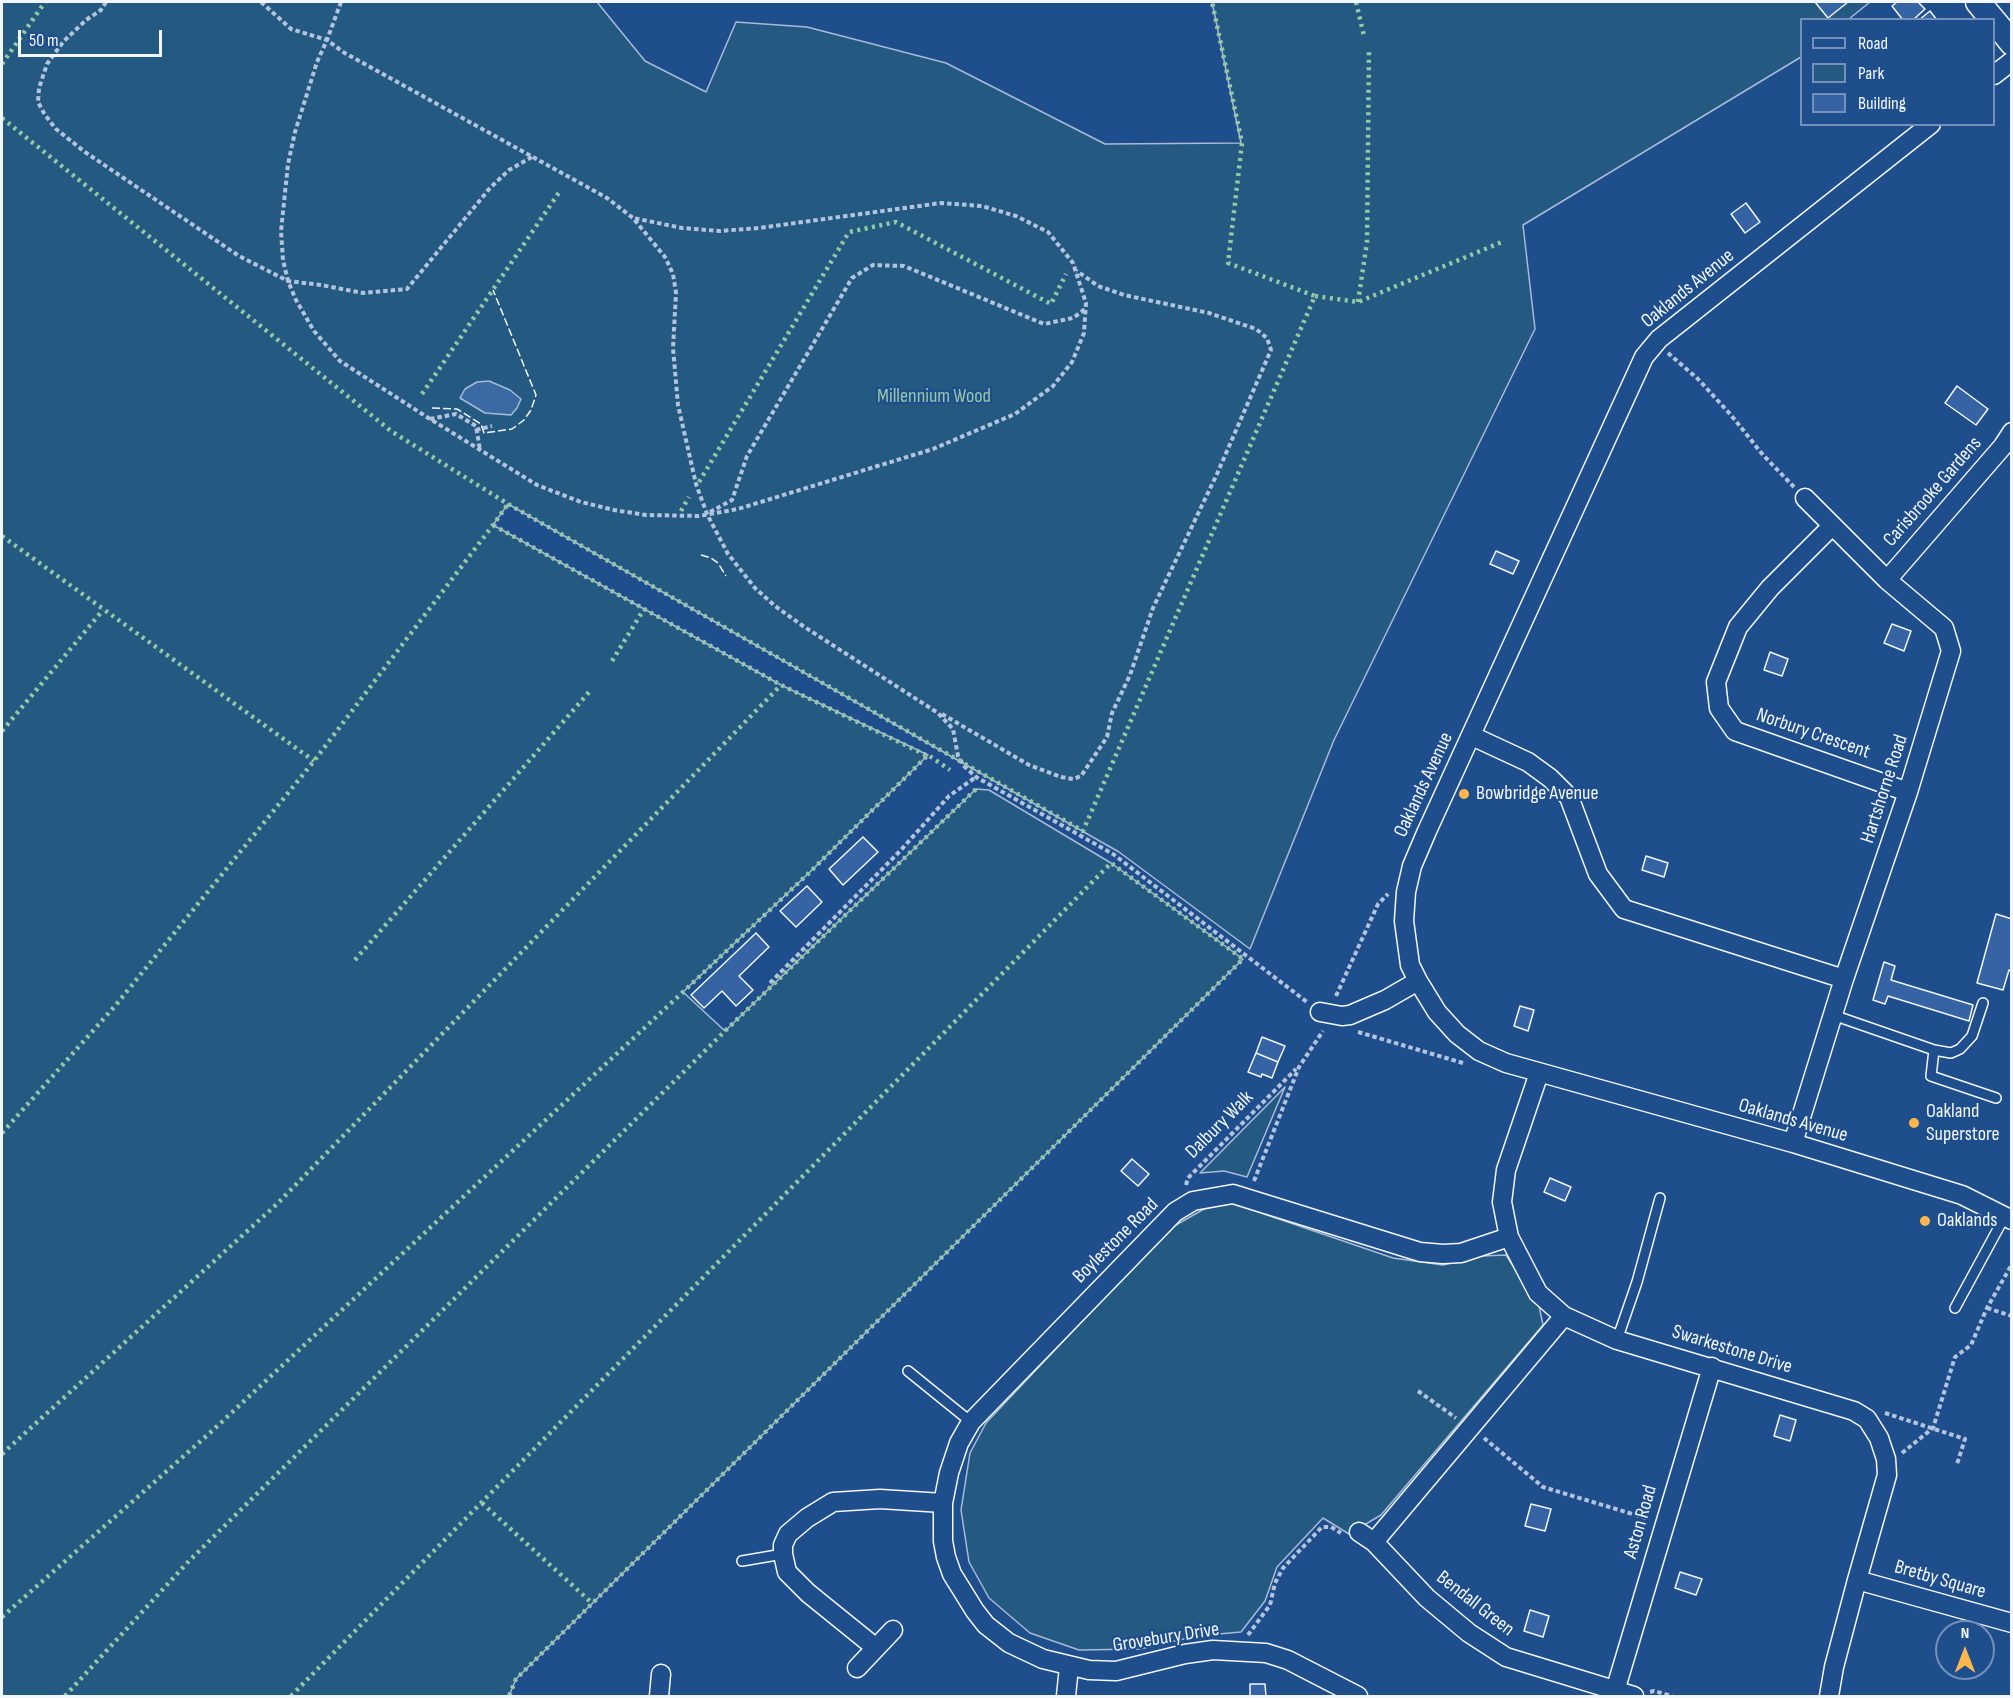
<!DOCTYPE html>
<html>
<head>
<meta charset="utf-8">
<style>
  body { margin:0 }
  #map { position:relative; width:2013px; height:1698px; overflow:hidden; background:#1f4e8c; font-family:"Sofia Sans Condensed",sans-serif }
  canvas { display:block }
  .frame { position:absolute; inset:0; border:3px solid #f2f6ff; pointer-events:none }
  .legend { position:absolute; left:1800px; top:18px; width:195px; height:108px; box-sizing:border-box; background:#1f4e8c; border:2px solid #7391ba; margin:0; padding:8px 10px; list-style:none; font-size:18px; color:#f2f6ff }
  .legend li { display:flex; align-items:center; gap:12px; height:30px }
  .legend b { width:30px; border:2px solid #7391ba }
  .north { position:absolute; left:1935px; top:1620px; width:60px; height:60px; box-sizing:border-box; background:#1f4e8c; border:2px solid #7391ba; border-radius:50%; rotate:0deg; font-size:16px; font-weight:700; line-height:24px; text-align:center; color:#f2f6ff }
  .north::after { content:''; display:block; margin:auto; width:21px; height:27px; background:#ffb74d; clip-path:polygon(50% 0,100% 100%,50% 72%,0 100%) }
  .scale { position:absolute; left:18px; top:30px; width:144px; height:27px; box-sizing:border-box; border:3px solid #f2f6ff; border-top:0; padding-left:8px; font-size:18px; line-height:21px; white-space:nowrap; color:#f2f6ff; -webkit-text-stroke:4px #1f4e8c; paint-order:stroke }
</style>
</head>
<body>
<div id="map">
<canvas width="2013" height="1698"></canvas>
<div class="frame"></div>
<ul class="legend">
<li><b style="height:8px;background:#1f4e8c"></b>Road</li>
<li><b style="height:16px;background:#245a82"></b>Park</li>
<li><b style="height:16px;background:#3563a3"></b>Building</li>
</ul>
<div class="north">N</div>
<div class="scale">50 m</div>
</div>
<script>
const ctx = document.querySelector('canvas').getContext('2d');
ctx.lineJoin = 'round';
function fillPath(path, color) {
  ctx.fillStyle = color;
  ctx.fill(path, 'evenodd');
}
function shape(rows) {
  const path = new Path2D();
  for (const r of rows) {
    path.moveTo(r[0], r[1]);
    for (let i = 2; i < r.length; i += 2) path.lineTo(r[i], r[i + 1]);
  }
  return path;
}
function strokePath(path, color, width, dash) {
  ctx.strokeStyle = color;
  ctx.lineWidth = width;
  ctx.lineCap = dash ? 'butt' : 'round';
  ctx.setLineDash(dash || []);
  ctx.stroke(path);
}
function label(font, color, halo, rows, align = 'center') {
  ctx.font = font + ' "Sofia Sans Condensed",sans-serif';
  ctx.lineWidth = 4.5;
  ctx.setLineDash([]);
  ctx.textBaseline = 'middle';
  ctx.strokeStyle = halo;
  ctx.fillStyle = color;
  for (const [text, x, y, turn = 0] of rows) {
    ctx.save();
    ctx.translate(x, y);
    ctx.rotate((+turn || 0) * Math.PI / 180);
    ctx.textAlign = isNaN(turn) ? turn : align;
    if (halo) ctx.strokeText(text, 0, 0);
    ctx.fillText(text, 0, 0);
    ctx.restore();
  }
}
const green = shape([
  [2,2,597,2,645,61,706,92,736,22,807,27,946,63,1105,144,1241,143,1212,2,1870,2,1849,19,1802,20,1801,57,1523,225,1535,329,1334,740,1250,949,1119,852,508,504,493,525,781,685,928,755,810,872,683,992,725,1031,976,789,989,790,1111,863,1243,959,516,1679,509,1696,2,1696,2,2],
  [1285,1087,1247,1177,1224,1171,1200,1173,1285,1087],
  [1232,1203,1393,1258,1443,1265,1482,1256,1506,1255,1539,1306,1543,1325,1381,1515,1349,1534,1323,1518,1277,1567,1265,1601,1241,1632,1197,1636,1140,1649,1079,1650,1030,1633,989,1598,969,1562,961,1510,970,1453,986,1423,1169,1229,1204,1209,1232,1203]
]);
fillPath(green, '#245a82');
strokePath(green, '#a8bbd7', 1.5);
const water = shape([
  [489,381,510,390,521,399,517,408,511,415,485,413,460,398,465,389,477,382,489,381]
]);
fillPath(water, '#3b69a3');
strokePath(water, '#a8bbd7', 1.5);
const building = shape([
  [1815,2,1848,2,1828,18,1815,2],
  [1897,2,1918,2,1925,9,1913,20,1903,20,1892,6,1897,2],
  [1930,11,1937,20,1919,20,1930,11],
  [1746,203,1760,222,1745,233,1731,214,1746,203],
  [1957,386,1988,409,1976,425,1945,403,1957,386],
  [1496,551,1519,561,1513,574,1490,564,1496,551],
  [1892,624,1911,631,1904,651,1884,643,1892,624],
  [1770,652,1788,659,1782,676,1764,670,1770,652],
  [863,837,878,852,843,885,829,869,863,837],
  [1646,856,1668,863,1664,877,1642,870,1646,856],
  [807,886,822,902,796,927,780,911,807,886],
  [1996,914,2012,919,2012,971,2009,970,2003,990,1977,983,1996,914],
  [756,933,769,947,739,976,753,990,736,1006,722,991,704,1008,691,995,756,933],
  [1884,962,1895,966,1891,980,1973,1005,1969,1021,1888,996,1885,1004,1873,1000,1884,962],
  [1520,1006,1534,1010,1528,1031,1514,1026,1520,1006],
  [1262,1037,1285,1046,1278,1062,1256,1053,1262,1037],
  [1256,1053,1278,1062,1272,1078,1262,1074,1261,1077,1248,1072,1256,1053],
  [1132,1159,1149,1174,1138,1186,1121,1171,1132,1159],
  [1550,1178,1571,1187,1565,1201,1544,1192,1550,1178],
  [1780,1415,1796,1420,1790,1441,1774,1436,1780,1415],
  [1531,1504,1551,1509,1545,1531,1525,1526,1531,1504],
  [1680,1572,1702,1579,1696,1595,1675,1588,1680,1572],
  [1530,1610,1549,1616,1543,1637,1524,1631,1530,1610],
  [1250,1684,1265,1684,1266,1696,1250,1696,1250,1684]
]);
fillPath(building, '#3563a3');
strokePath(building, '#f2f6ff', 1.5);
const lane = shape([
  [1833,1015,1934,1050,1931,1076,1996,1098],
  [1934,1050,1951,1053,1960,1049,1972,1036,1983,1003],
  [1955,1308,2005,1216],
  [1617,1340,1637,1282,1660,1198],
  [908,1371,971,1422],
  [742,1561,783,1554]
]);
const street = shape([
  [1994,75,2012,61],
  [1931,124,1659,339,1644,357,1427,831,1412,866,1406,892,1404,921,1410,965,1418,981,1437,1012,1457,1034,1479,1051,1506,1063,1793,1143,1962,1195,2012,1220],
  [1832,526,1770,588,1738,627,1716,682,1719,708,1735,731,1908,792],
  [1887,580,2003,446,2012,432],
  [1472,736,1528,762,1550,778,1569,797,1598,874,1624,909,1844,979],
  [1320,1012,1342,1016,1350,1015,1385,1000,1418,981],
  [1539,1073,1506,1170,1502,1202,1509,1237,1538,1293,1564,1316,1617,1340,1854,1411,1867,1419,1879,1438,1886,1459,1887,1475,1857,1580,1834,1667,1829,1696],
  [1793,1143,1844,979,1908,792,1951,651,1944,628,1887,580,1805,498],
  [1359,1532,1374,1542,1427,1598,1469,1633,1506,1657,1634,1696],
  [1374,1542,1564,1316],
  [1857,1580,2012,1623],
  [876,1648,808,1593,787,1572,783,1554,783,1545,788,1534,807,1518,833,1502,880,1499,943,1503],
  [857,1668,893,1630],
  [1615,1691,1712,1367],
  [659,1696,661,1674],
  [1066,1696,1069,1667],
  [1358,1696,1288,1660,1266,1653,1213,1650,1185,1654,1116,1671,1089,1670,1043,1659,1009,1643,986,1625,975,1611,952,1574,946,1557,943,1541,943,1503,949,1473,959,1443,971,1422,1175,1212,1193,1201,1233,1194,1420,1252,1443,1254,1461,1253,1509,1237]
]);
const secondary = shape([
  [1978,2,1993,20],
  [1994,21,2012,43]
]);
strokePath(lane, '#f2f6ff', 12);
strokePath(street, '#f2f6ff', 21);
strokePath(secondary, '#f2f6ff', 27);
strokePath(shape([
  [106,2,101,10,86,20,63,42,47,64,39,88,38,102,45,115,56,129,85,152,239,256,288,281,321,285,363,293,407,289,490,188,509,170,532,157],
  [261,2,291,29,327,40,317,62,295,132,288,164,281,231,283,260,288,281,296,300,314,331,340,361,430,419,537,485,581,502,614,510,646,515,699,516,738,509,933,449,1015,414,1053,386,1072,362,1084,333,1086,303,1073,263,1048,232,1016,216,982,206,941,203,759,228,720,231,682,228,633,218],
  [341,2,327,40,343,52,607,198,633,218,665,257,673,274,676,293,673,348,678,405,696,484,707,514,728,554,755,588,775,606,803,626,938,713,953,729,958,756,964,766,976,777,1113,854,1307,1002],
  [1668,353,1698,379,1731,415,1763,455,1794,487],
  [430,419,456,414,476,426,480,450],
  [476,430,492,426],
  [710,512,732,500,747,456,852,278,873,265,904,266,1044,324,1073,318,1085,309],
  [942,714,1029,765,1061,777,1073,779,1081,776,1107,737,1112,713,1130,675,1153,608,1217,474,1271,350,1267,338,1256,329,1209,313,1124,295,1098,286,1077,271],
  [770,983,901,850,949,796,976,777],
  [1336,996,1378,904,1388,894],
  [1358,1032,1463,1063],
  [1254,1181,1299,1067,1323,1031],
  [1186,1185,1188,1178,1296,1069],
  [1987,1308,2012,1316],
  [1418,1391,1456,1418],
  [1885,1413,1965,1439,1957,1464],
  [1484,1438,1543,1487,1649,1519],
  [1902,1453,1933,1428,1955,1357,1971,1345,1987,1308,2012,1264],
  [1248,1635,1270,1605,1275,1583,1283,1568,1322,1527,1331,1527,1341,1533],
  [1650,1692,1654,1691,1672,1696]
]), '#b3c4dc', 4, [4.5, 3]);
strokePath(lane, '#1f4e8c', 9);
strokePath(street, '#1f4e8c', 18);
strokePath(secondary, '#1f4e8c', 24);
strokePath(shape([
  [1356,2,1364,36],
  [2,64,45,2],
  [2,118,391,431,508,504,1083,831,1315,296,1228,263,1242,143,1212,2],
  [1315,296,1358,302,1502,242],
  [1358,302,1367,242,1369,48],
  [422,394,560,191],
  [699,482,849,232,896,222,1051,304,1066,274],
  [681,511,689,497],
  [493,525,781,685,930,757],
  [2,536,314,761],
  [612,661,644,609],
  [2,731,103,610],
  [355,960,590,691],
  [2,1133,115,1006,314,761,493,525,508,504,507,503],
  [2,1454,277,1204,781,685],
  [482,1503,593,1604],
  [2,1617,212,1431,683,992,810,872,928,755,950,770],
  [65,1696,187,1563,725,1031,976,789],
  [291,1696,1111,863,1243,959,516,1679,509,1696]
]), '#97c8a6', 4.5, [3, 4.5]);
strokePath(shape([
  [432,408,457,409,481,424,484,433,512,429,524,420,531,410,536,395,493,290],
  [701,555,711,558,718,563,726,576]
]), '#f2f6ff', 1.5, [8, 3]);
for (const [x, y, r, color] of [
  [1464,794,6,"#ffb74d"],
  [1914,1123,6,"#ffb74d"],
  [1925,1221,6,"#ffb74d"]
]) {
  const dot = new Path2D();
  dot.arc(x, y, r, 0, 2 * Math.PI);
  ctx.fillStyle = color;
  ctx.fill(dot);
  strokePath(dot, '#1f4e8c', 2);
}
label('20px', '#f2f6ff', '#1f4e8c', [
  ["Oaklands Avenue",1688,289,-39],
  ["Carisbrooke Gardens",1933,492,-49],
  ["Norbury Crescent",1813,734,19],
  ["Oaklands Avenue",1424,785,-65],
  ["Hartshorne Road",1885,789,-72],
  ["Oaklands Avenue",1793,1121,16],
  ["Dalbury Walk",1220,1125,-45],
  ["Boylestone Road",1116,1241,-45],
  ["Swarkestone Drive",1732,1350,17],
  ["Aston Road",1641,1522,-74],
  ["Bretby Square",1940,1580,16],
  ["Bendall Green",1475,1604,38],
  ["Grovebury Drive",1166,1638,-9]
]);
label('20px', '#97c8a6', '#1f4e8c', [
  ["Millennium Wood",934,397]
]);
label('20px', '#f2f6ff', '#1f4e8c', [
  ["Bowbridge Avenue",1476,794],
  ["Oakland",1926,1112],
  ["Superstore",1926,1135],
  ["Oaklands",1937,1221]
], 'left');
</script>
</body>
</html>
